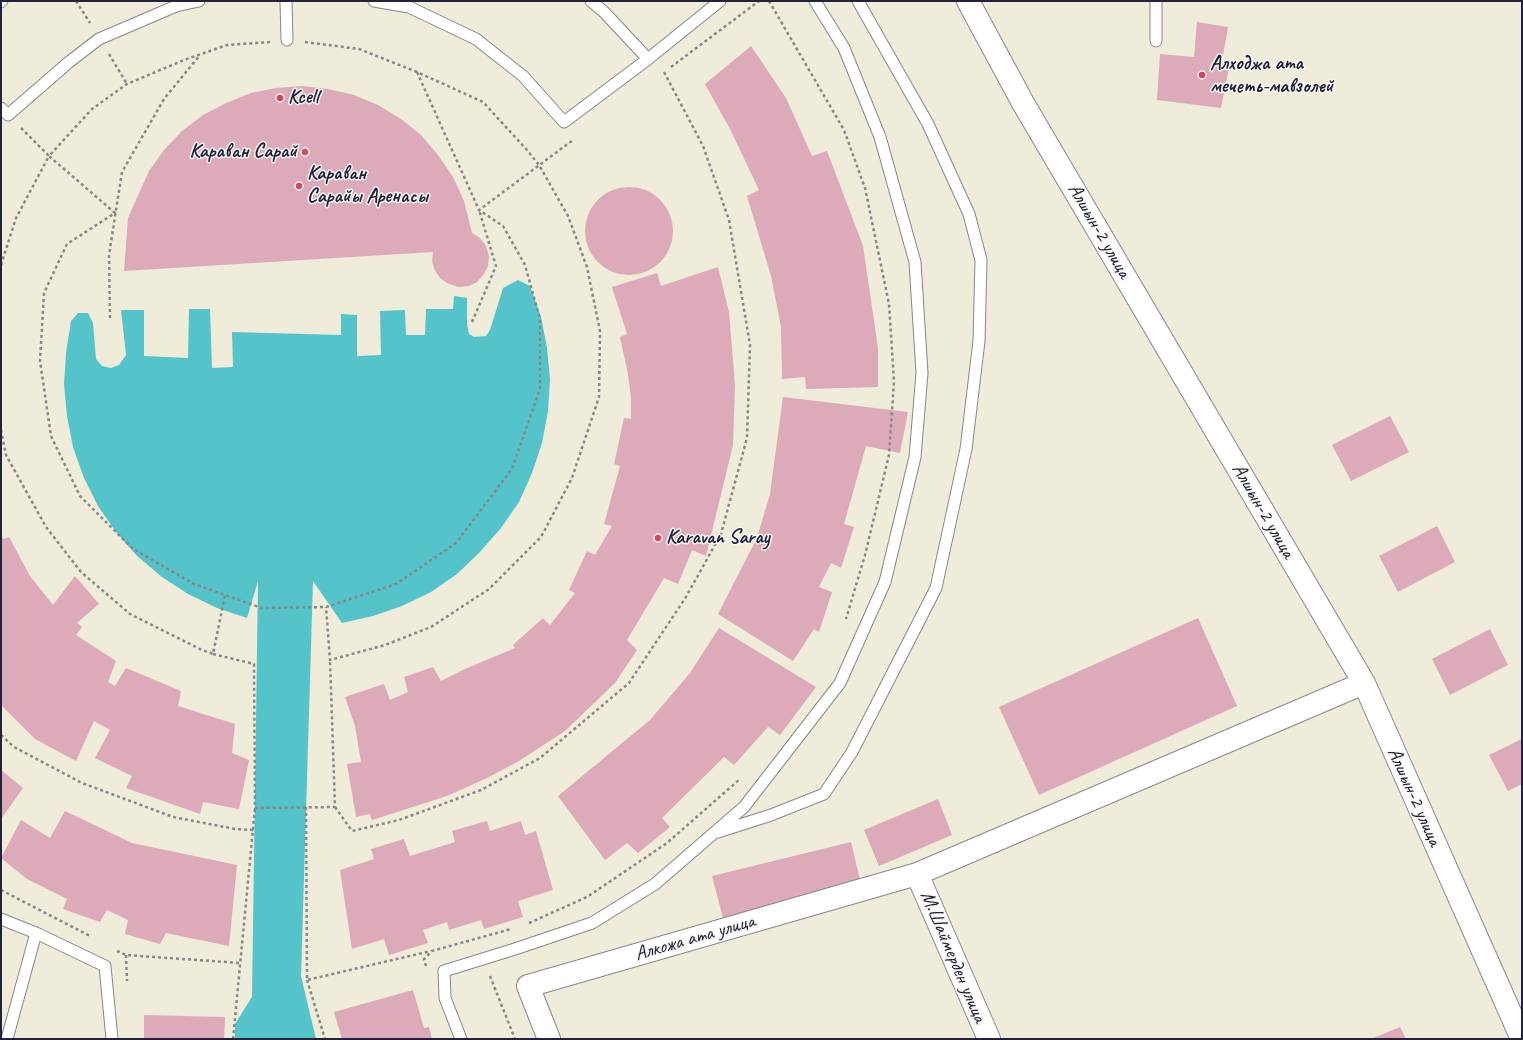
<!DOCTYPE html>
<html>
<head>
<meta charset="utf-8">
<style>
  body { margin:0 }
  #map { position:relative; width:1523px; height:1040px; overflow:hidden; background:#efecda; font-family:Caveat,sans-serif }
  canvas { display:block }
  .frame { position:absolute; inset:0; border:2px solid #22223b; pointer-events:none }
</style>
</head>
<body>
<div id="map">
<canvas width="1523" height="1040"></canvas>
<div class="frame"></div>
</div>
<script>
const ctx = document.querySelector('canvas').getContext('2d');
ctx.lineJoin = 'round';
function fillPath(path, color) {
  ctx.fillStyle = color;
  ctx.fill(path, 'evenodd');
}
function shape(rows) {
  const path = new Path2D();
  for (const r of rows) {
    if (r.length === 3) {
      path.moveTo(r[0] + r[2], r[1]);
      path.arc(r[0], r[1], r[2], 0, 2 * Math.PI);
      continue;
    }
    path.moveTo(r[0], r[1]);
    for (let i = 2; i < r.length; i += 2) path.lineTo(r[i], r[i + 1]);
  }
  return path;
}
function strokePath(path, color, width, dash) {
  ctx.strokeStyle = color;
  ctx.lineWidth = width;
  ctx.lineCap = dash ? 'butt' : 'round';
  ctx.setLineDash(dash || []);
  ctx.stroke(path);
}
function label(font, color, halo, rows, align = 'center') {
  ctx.font = font + ' Caveat,sans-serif';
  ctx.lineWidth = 3;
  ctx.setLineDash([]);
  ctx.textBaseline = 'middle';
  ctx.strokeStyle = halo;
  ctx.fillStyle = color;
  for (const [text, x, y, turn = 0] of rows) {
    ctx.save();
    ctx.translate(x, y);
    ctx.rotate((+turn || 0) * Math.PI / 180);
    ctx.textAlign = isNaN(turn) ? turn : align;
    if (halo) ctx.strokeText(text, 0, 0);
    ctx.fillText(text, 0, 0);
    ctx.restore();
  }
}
fillPath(shape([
  [518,280,530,286,541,317,547,348,550,379,548,411,542,443,532,473,519,502,501,528,480,552,457,574,431,592,402,606,373,616,342,623,313,581,301,976,316,1039,235,1039,235,1024,252,997,258,581,247,618,217,608,188,594,162,577,137,556,116,532,98,506,84,478,73,447,67,416,64,384,66,353,71,321,78,313,88,313,93,323,96,359,102,366,111,368,119,365,126,355,121,310,144,310,144,356,188,358,189,309,210,309,212,368,233,367,232,332,341,335,341,314,357,315,357,356,381,355,380,311,405,310,406,335,425,335,426,309,453,309,454,296,467,298,467,324,469,334,474,337,486,336,490,330,503,288]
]), '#55c3ca');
fillPath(shape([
  [1197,22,1228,27,1222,61,1230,62,1221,108,1157,100,1160,54,1194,57],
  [751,46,786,98,812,156,827,151,863,246,878,348,878,387,806,389,805,377,782,379,781,327,771,276,747,196,759,190,730,129,705,84],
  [302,86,328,89,354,95,378,105,401,119,421,135,438,155,453,177,464,201,472,233,480,238,486,246,489,256,488,266,484,274,477,282,469,286,459,287,449,284,441,279,435,271,432,261,433,252,124,271,128,218,149,171,164,150,182,131,203,115,226,103,251,93,276,88],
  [629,231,44],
  [718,267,729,312,735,385,733,445,706,556,692,550,678,584,664,578,627,640,637,650,615,683,565,731,519,761,487,778,447,796,372,820,370,814,356,817,347,764,361,762,355,726,345,697,384,684,390,700,408,692,404,677,433,667,441,681,465,669,515,648,513,645,543,618,550,625,575,593,569,590,587,551,595,555,612,526,604,524,620,466,614,464,624,418,631,419,631,398,628,374,620,337,627,334,612,287,657,273,661,286],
  [783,397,908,412,900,453,866,446,844,524,854,527,841,568,831,563,819,587,832,592,819,632,814,629,793,661,718,614,757,538,770,494],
  [1390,416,1409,452,1351,481,1332,445],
  [1437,526,1455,562,1398,592,1379,556],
  [1,535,3,539,9,537,30,576,53,605,75,576,99,604,77,623,82,627,76,635,116,661,108,682,115,686,126,668,181,691,178,706,235,724,232,753,249,760,239,809,203,802,200,814,126,788,132,776,95,758,110,730,94,721,76,761,35,739,1,705],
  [1198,618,1237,706,1039,795,999,707],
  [719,628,816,687,780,735,768,727,734,765,724,757,662,818,670,827,638,853,627,843,605,860,558,796,650,720,690,673],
  [1490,629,1508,665,1450,695,1432,659],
  [1522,739,1522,784,1508,791,1489,755],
  [1,770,23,788,1,819],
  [938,799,952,835,879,866,864,830],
  [65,811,132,843,237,865,229,946,166,933,160,944,125,934,128,920,107,910,100,922,63,909,67,899,27,879,1,858,21,820,50,838],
  [487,821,490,831,521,821,525,835,536,831,553,890,518,901,523,917,484,929,481,920,449,930,447,922,423,930,428,943,389,955,384,939,352,949,340,870,374,859,371,849,404,839,410,856,455,842,452,831],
  [851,842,861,884,723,918,712,876],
  [413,990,424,1028,429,1027,432,1039,342,1039,334,1012],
  [144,1015,225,1017,224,1039,144,1039],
  [1400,1027,1406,1039,1371,1039]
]), '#ddaab9');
const service = shape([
  [286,1,287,40],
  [374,1,409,7,476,39,523,76,564,122,648,59,720,1],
  [591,1,604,12,648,59],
  [1,2,2,1],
  [1156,41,1156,1],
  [1,108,8,115,69,62,99,39,176,6,199,1],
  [718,832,771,815,824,794,852,752,936,588,966,449,979,341,981,260,969,214,928,124,858,1],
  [1,919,36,933,7,1039],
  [36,933,105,966,112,1039],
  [461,1039,445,998,444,971,515,949,592,923,655,884,744,807,840,683,885,582,915,457,922,373,915,262,880,137,844,48,815,1]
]);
const minor = shape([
  [968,1,1023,103,1364,683,1522,1039],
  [917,874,989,1039],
  [549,1039,528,986,917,874,1364,683]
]);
strokePath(service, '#88878a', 13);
strokePath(minor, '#88878a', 24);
strokePath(shape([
  [76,1,90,23],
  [769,1,844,130,865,188,889,304,894,381,889,455,865,555,846,619],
  [305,42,359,49,417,72,483,102,527,150,539,165,568,216,587,267,600,331,599,397,572,478,541,537,489,589,431,627,385,645,330,660,326,607],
  [109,54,127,84],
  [671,67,759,1],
  [417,72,479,210,573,140],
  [21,128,49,156,92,109,127,84,184,60,227,45,270,42],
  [1,265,16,218,49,156,115,213,67,244,44,293,40,361,51,436,80,496,133,549,194,584,262,608,326,607,396,584,456,543,512,469,540,389,540,319,525,265,503,226,479,210],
  [110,318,109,255,122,172,164,99,200,55],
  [472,322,496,266,479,210],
  [1,430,6,455,46,527,81,572,130,614,200,649,213,654,225,595],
  [213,654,254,664,255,808,335,807,330,660],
  [1,735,14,747,82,783,173,817,235,829,253,830],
  [306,807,307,980,431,951],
  [335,807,352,831,399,820,481,790,540,758,629,683,686,597,721,534,747,438,750,345,729,220,703,146,664,72],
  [1,890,90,936],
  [529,923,587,897,667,843,740,779],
  [117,951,126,955,240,963],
  [126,955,127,981],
  [426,966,424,959,432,951,511,929],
  [490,976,515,1039],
  [307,980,325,1039],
  [233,1039,255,808]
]), '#88878a', 2.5, [3, 3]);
strokePath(service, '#fff', 11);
strokePath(minor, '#fff', 22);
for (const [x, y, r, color] of [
  [1202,75,4,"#d1495b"],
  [280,98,4,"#d1495b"],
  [305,152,4,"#d1495b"],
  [299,186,4,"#d1495b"],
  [658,538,4,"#d1495b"]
]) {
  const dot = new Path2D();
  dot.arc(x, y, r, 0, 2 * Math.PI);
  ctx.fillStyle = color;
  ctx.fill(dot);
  strokePath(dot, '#f6f6f2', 1.5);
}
label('bold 20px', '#22223b', '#f6f6f2', [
  ["Алходжа ата",1210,64],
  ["мечеть-мавзолей",1210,87],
  ["Kcell",288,98],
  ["Караван Сарай",297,152,"right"],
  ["Караван",307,174],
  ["Сарайы Аренасы",307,197],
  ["Karavan Saray",666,538]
], 'left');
label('20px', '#22223b', '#f6f6f2', [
  ["Алшын-2 улица",1099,231,60],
  ["Алшын-2 улица",1263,511,60],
  ["Алшын-2 улица",1414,797,66],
  ["Алкожа ата улица",695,938,-16],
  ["М.Шаймерден улица",953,957,67]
]);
</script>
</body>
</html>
